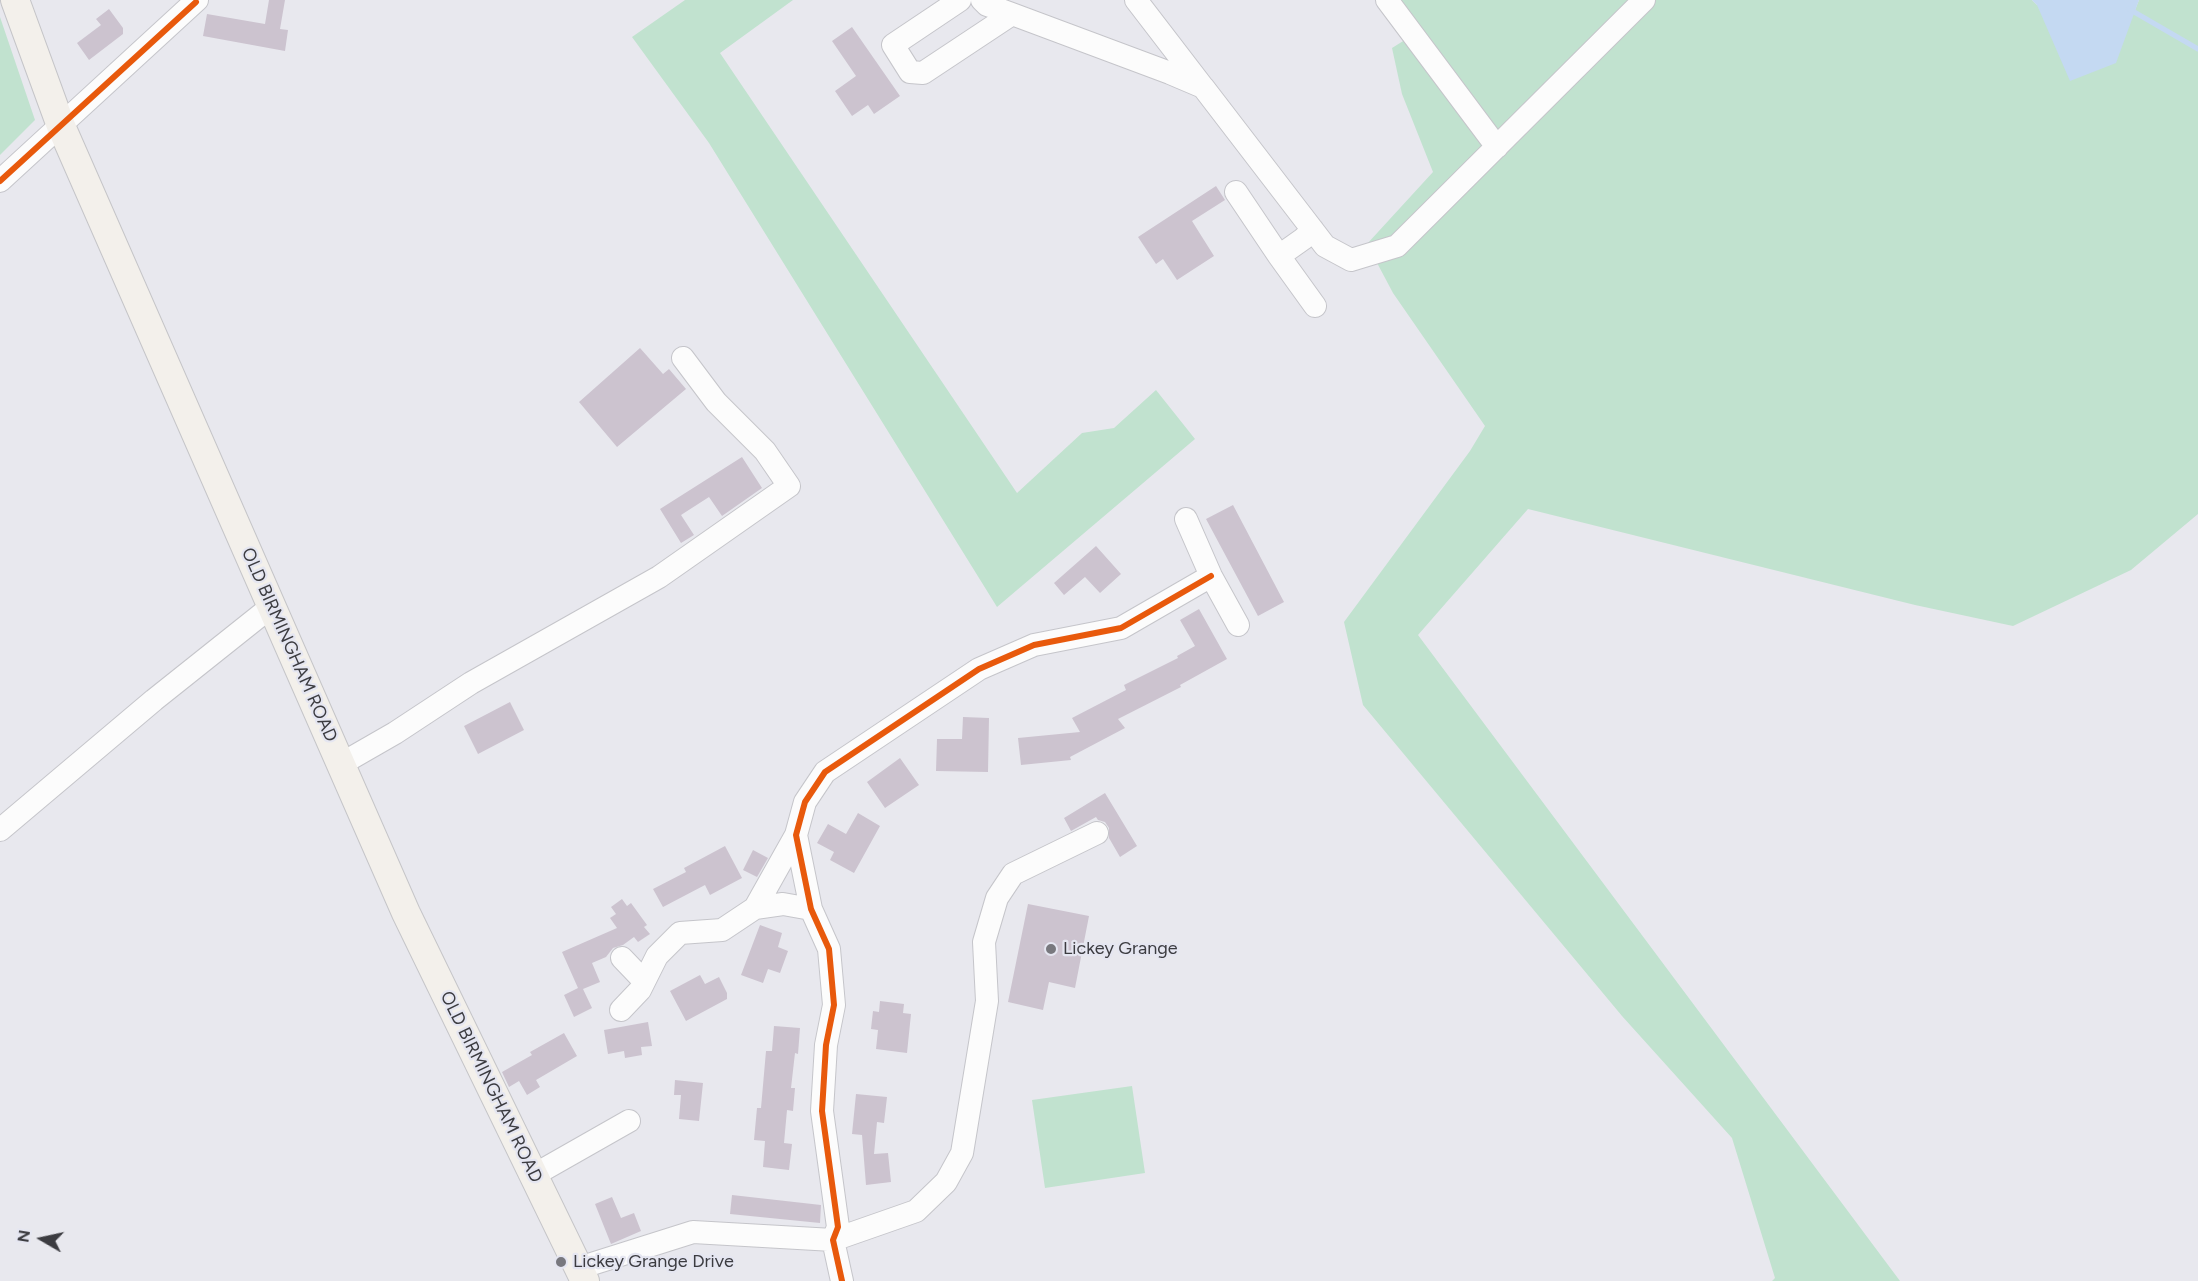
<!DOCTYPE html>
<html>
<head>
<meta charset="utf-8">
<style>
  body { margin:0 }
  #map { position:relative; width:2198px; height:1281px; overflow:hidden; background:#e8e8ee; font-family:Figtree,sans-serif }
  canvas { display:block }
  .north { position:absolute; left:12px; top:1209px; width:60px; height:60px; -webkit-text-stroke:4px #e5e6f1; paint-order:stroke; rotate:279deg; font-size:16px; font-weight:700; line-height:24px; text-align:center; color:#3c3c41 }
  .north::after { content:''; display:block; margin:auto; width:21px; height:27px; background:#3c3c41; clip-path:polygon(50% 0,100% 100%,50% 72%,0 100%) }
</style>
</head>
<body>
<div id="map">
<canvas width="2198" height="1281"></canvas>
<div class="north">N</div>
</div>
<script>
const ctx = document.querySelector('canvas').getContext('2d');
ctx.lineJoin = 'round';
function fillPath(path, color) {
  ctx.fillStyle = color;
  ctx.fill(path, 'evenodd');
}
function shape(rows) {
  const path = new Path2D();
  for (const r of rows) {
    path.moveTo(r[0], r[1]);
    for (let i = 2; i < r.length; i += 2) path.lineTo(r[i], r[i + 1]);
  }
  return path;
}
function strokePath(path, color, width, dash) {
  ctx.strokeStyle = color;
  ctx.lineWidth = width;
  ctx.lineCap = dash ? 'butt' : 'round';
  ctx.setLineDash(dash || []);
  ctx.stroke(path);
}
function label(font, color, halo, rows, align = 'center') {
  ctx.font = font + ' Figtree,sans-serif';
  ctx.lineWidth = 4.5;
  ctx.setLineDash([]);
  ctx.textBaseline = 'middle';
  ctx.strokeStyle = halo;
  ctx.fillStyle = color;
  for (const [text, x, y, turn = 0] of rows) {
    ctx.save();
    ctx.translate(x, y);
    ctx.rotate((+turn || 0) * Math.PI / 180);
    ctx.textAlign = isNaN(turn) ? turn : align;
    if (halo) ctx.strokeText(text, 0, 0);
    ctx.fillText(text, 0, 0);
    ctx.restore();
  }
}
fillPath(shape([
  [685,0,793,0,720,53,1017,493,1082,433,1114,428,1156,390,1195,439,997,607,709,143,632,37],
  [1381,0,2032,0,2037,5,2134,12,2139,0,2198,0,2198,514,2131,570,2013,626,1915,605,1528,509,1418,635,1900,1281,1772,1281,1775,1278,1732,1138,1622,1016,1363,705,1344,622,1470,451,1485,426,1393,293,1367,244,1433,172,1402,94,1392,48,1408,38],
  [0,17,35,120,0,155],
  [1132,1086,1145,1173,1045,1188,1032,1100]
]), '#c1e2cf');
fillPath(shape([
  [2032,0,2139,0,2116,63,2070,81,2037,5]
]), '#c4d9f2');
strokePath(shape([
  [2129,9,2198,49]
]), '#c4d9f2', 5);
fillPath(shape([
  [269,0,285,0,280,29,288,30,285,51,203,36,207,14,265,24],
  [109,9,123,28,123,34,89,60,77,43,101,25,96,19],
  [852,27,900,96,874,114,868,105,852,116,835,91,856,76,832,41],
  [1216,186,1225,200,1192,221,1214,256,1177,280,1163,259,1156,264,1138,237],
  [640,348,663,374,669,369,686,389,617,447,579,402],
  [742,457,762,488,722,516,709,497,681,515,694,535,681,543,660,509],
  [1233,505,1284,602,1258,616,1206,519],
  [1096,546,1121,574,1100,593,1085,577,1064,595,1054,583],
  [1199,609,1227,659,1180,685,1181,687,1118,719,1125,728,1070,757,1071,760,1021,765,1018,738,1080,732,1072,718,1126,690,1124,685,1178,658,1177,656,1195,646,1180,620],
  [510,702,524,730,478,754,464,726],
  [963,717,989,718,988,772,936,771,937,739,962,739],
  [900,758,919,785,885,808,867,782],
  [1105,793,1137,846,1120,857,1109,838,1109,828,1105,822,1098,820,1096,817,1071,831,1064,818],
  [858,813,880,826,854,873,830,860,834,852,817,843,828,824,846,834],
  [725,846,742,878,710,895,705,885,663,907,653,889,686,872,684,868],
  [753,850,768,858,757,877,743,870],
  [622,899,627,906,631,903,647,925,644,927,650,934,638,942,634,937,623,945,613,948,606,957,592,963,600,982,583,989,592,1008,574,1017,564,995,578,988,562,952,617,928,610,918,616,914,611,907],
  [1028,904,1089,916,1075,988,1049,982,1043,1010,1008,1002],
  [760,925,782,933,778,947,788,951,780,973,768,969,763,983,741,975],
  [700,975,705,984,719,977,727,993,727,999,686,1021,670,991],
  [880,1001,904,1004,903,1013,911,1014,907,1053,876,1049,878,1030,871,1029,873,1011,879,1012],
  [648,1022,652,1046,641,1047,642,1055,625,1058,624,1051,608,1054,604,1030],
  [774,1026,800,1028,798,1054,795,1053,791,1088,795,1088,793,1111,787,1110,784,1143,792,1144,789,1170,763,1167,765,1141,754,1140,757,1108,761,1108,766,1051,772,1051],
  [564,1033,577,1056,536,1080,540,1087,527,1095,519,1081,509,1087,502,1072,532,1055,530,1052],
  [675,1080,703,1083,699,1121,679,1119,681,1095,674,1095],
  [856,1094,887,1097,884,1123,877,1122,874,1154,888,1153,891,1182,866,1185,862,1135,852,1134],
  [732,1195,821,1205,820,1223,730,1214],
  [612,1197,621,1218,634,1213,641,1231,611,1244,595,1204]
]), '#ccc3cf');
const minor = shape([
  [960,0,893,45,910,72,923,73,1012,14],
  [982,0,987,5,1012,14,1170,73,1203,87,1325,246,1351,260,1397,246,1644,0],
  [1136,0,1202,86],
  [1387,0,1497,147],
  [0,181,197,0],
  [1236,192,1279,256,1303,239,1313,230],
  [1279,256,1315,306],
  [1186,519,1211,576,1238,625],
  [341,764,395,733,471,683,659,577,789,486,765,451,716,402,683,358],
  [0,830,154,700,272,606],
  [755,908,796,835],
  [622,958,644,981],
  [621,1010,640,990,657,956,680,933,722,930,755,908,783,904,811,909],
  [534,1175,629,1121],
  [579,1268,693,1232,833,1240,916,1211,946,1182,962,1153,987,1001,984,942,997,898,1013,874,1097,833],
  [842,1281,833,1240,838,1227,822,1111,826,1045,834,1005,829,949,811,909,796,835,805,802,825,772,979,669,1034,645,1121,628,1211,576]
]);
const major = shape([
  [15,0,61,126,406,913,585,1281]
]);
strokePath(minor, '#c5c5ca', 24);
strokePath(major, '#c5c5c8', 30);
strokePath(minor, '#fcfcfc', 22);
strokePath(major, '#f3f0eb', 28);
strokePath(shape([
  [0,181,196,2],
  [842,1281,833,1240,838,1227,822,1111,826,1045,834,1005,829,949,811,909,796,835,805,802,825,772,979,669,1034,645,1121,628,1211,576]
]), '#e8590c', 6);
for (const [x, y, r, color] of [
  [1051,949,6,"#78787e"],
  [561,1262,6,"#78787e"]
]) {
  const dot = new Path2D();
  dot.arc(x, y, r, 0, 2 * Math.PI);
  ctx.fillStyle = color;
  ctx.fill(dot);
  strokePath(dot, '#e5e6f1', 2);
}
label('18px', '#3c3c41', '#e5e6f1', [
  ["OLD BIRMINGHAM ROAD",289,645,66],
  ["OLD BIRMINGHAM ROAD",491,1087,64]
]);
label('18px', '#3c3c41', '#e5e6f1', [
  ["Lickey Grange",1063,949],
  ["Lickey Grange Drive",573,1262]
], 'left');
</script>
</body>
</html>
